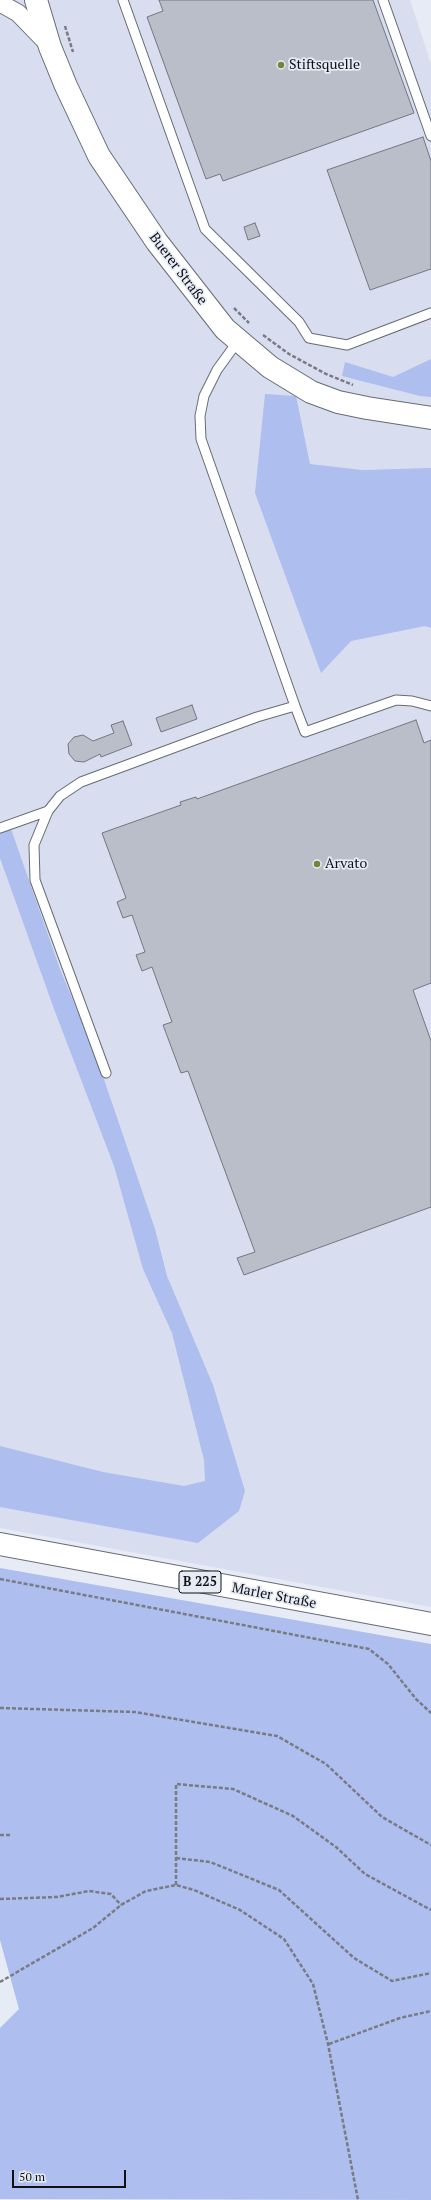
<!DOCTYPE html>
<html>
<head>
<meta charset="utf-8">
<style>
  body { margin:0 }
  #map { position:relative; width:431px; height:2200px; overflow:hidden; background:#e7ebf6; font-family:"PT Serif",serif }
  canvas { display:block }
  .scale { position:absolute; left:12px; top:2170px; width:114px; height:18px; box-sizing:border-box; border:2px solid #101115; border-top:0; padding-left:5px; font-size:12px; line-height:14px; white-space:nowrap; color:#101115; -webkit-text-stroke:3px #e7ebf6; paint-order:stroke }
</style>
</head>
<body>
<div id="map">
<canvas width="431" height="2200"></canvas>
<div class="scale">50 m</div>
</div>
<script>
const ctx = document.querySelector('canvas').getContext('2d');
ctx.lineJoin = 'round';
function fillPath(path, color) {
  ctx.fillStyle = color;
  ctx.fill(path, 'evenodd');
}
function shape(rows) {
  const path = new Path2D();
  for (const r of rows) {
    path.moveTo(r[0], r[1]);
    for (let i = 2; i < r.length; i += 2) path.lineTo(r[i], r[i + 1]);
  }
  return path;
}
function strokePath(path, color, width, dash) {
  ctx.strokeStyle = color;
  ctx.lineWidth = width;
  ctx.lineCap = dash ? 'butt' : 'round';
  ctx.setLineDash(dash || []);
  ctx.stroke(path);
}
function label(font, color, halo, rows, align = 'center') {
  ctx.font = font + ' "PT Serif",serif';
  ctx.lineWidth = 3.5;
  ctx.setLineDash([]);
  ctx.textBaseline = 'middle';
  ctx.strokeStyle = halo;
  ctx.fillStyle = color;
  for (const [text, x, y, turn = 0] of rows) {
    ctx.save();
    ctx.translate(x, y);
    ctx.rotate((+turn || 0) * Math.PI / 180);
    ctx.textAlign = isNaN(turn) ? turn : align;
    if (halo) ctx.strokeText(text, 0, 0);
    ctx.fillText(text, 0, 0);
    ctx.restore();
  }
}
fillPath(shape([
  [0,0,410,0,431,64,431,1607,0,1528]
]), '#d8def0');
fillPath(shape([
  [431,359,431,397,420,396,342,376,345,362,393,377],
  [265,394,296,396,310,464,362,470,431,468,431,628,425,626,351,641,321,673,255,493],
  [0,828,11,829,60,969,96,1056,155,1229,167,1276,213,1385,245,1491,239,1511,198,1543,0,1507,0,1446,103,1472,184,1486,205,1481,204,1460,172,1333,143,1269,114,1166,54,1009,0,858],
  [0,1568,431,1644,431,2200,0,2199,0,2028,19,2009,0,1940]
]), '#adbeef');
const building = shape([
  [159,0,373,0,414,113,223,181,220,174,206,179,147,17,163,11,159,0],
  [423,137,431,161,431,269,370,290,327,170,423,137],
  [255,223,260,236,248,240,244,227,255,223],
  [192,705,197,719,161,732,156,718,192,705],
  [416,720,424,743,431,740,431,983,413,990,431,1041,431,1207,244,1275,237,1258,255,1252,188,1071,181,1073,163,1025,172,1022,152,967,142,971,136,955,145,952,132,915,123,918,117,902,126,898,102,833,181,805,180,802,196,797,197,799,416,720],
  [123,721,132,745,101,757,100,754,84,762,75,761,69,754,68,744,74,737,83,735,93,741,114,733,111,725,123,721]
]);
fillPath(building, '#babec8');
strokePath(building, '#737780', 1);
const service = shape([
  [123,0,205,229,299,322,309,338,347,345,431,313],
  [383,0,431,136],
  [295,706,305,732,396,700,412,701,431,706],
  [0,828,48,811],
  [106,1073,35,880,34,845,48,811,60,796,81,782,257,717,295,706,201,439,200,416,204,396,217,370,238,341]
]);
const minor = shape([
  [0,3,18,13,48,44]
]);
const tertiary = shape([
  [36,0,50,47,66,86,99,156,157,242,225,329,270,367,311,392,338,402,367,408,431,418]
]);
const primary = shape([
  [0,1544,431,1624]
]);
strokePath(service, '#686b74', 11);
strokePath(minor, '#686b74', 19);
strokePath(tertiary, '#686b74', 24);
strokePath(primary, '#686b74', 24);
strokePath(shape([
  [65,26,73,52],
  [234,308,249,323],
  [263,335,289,354,326,374,353,385],
  [0,1579,369,1649,388,1664,416,1699,431,1713],
  [0,1708,135,1712,277,1736,326,1764,382,1817,431,1845],
  [0,1835,10,1835],
  [176,1858,210,1862,279,1890,354,1958,392,1981,431,1973],
  [176,1885,176,1784,233,1789,293,1816,336,1847,365,1874,431,1910],
  [0,1899,57,1897,89,1891,111,1894,121,1905],
  [0,1982,93,1928,121,1905,146,1891,176,1885,194,1890,240,1910,284,1939,313,1984,328,2044,358,2200],
  [329,2044,400,2018,431,2011]
]), '#797b83', 2.5, [4, 2]);
strokePath(service, '#fff', 9);
strokePath(minor, '#fff', 17);
strokePath(tertiary, '#fff', 22);
strokePath(primary, '#fff', 22);
for (const [x, y, r, color] of [
  [281,65,4,"#758535"],
  [317,864,4,"#758535"]
]) {
  const dot = new Path2D();
  dot.arc(x, y, r, 0, 2 * Math.PI);
  ctx.fillStyle = color;
  ctx.fill(dot);
  strokePath(dot, '#e7ebf6', 1.5);
}
for (const [x, y, w] of [
  [200,1582,42]
]) {
  const box = new Path2D();
  box.roundRect(x - w / 2, y - 11, w, 22, 3);
  ctx.fillStyle = '#e7ebf6';
  ctx.fill(box);
  strokePath(box, '#101115', 1);
}
label('bold 13px', '#101115', null, [
  ["B 225",200,1582]
]);
label('14px', '#101115', '#e7ebf6', [
  ["Stiftsquelle",289,65],
  ["Arvato",325,864]
], 'left');
label('14px', '#101115', '#e7ebf6', [
  ["Buerer Straße",178,269,53],
  ["Marler Straße",274,1596,11]
]);
</script>
</body>
</html>
